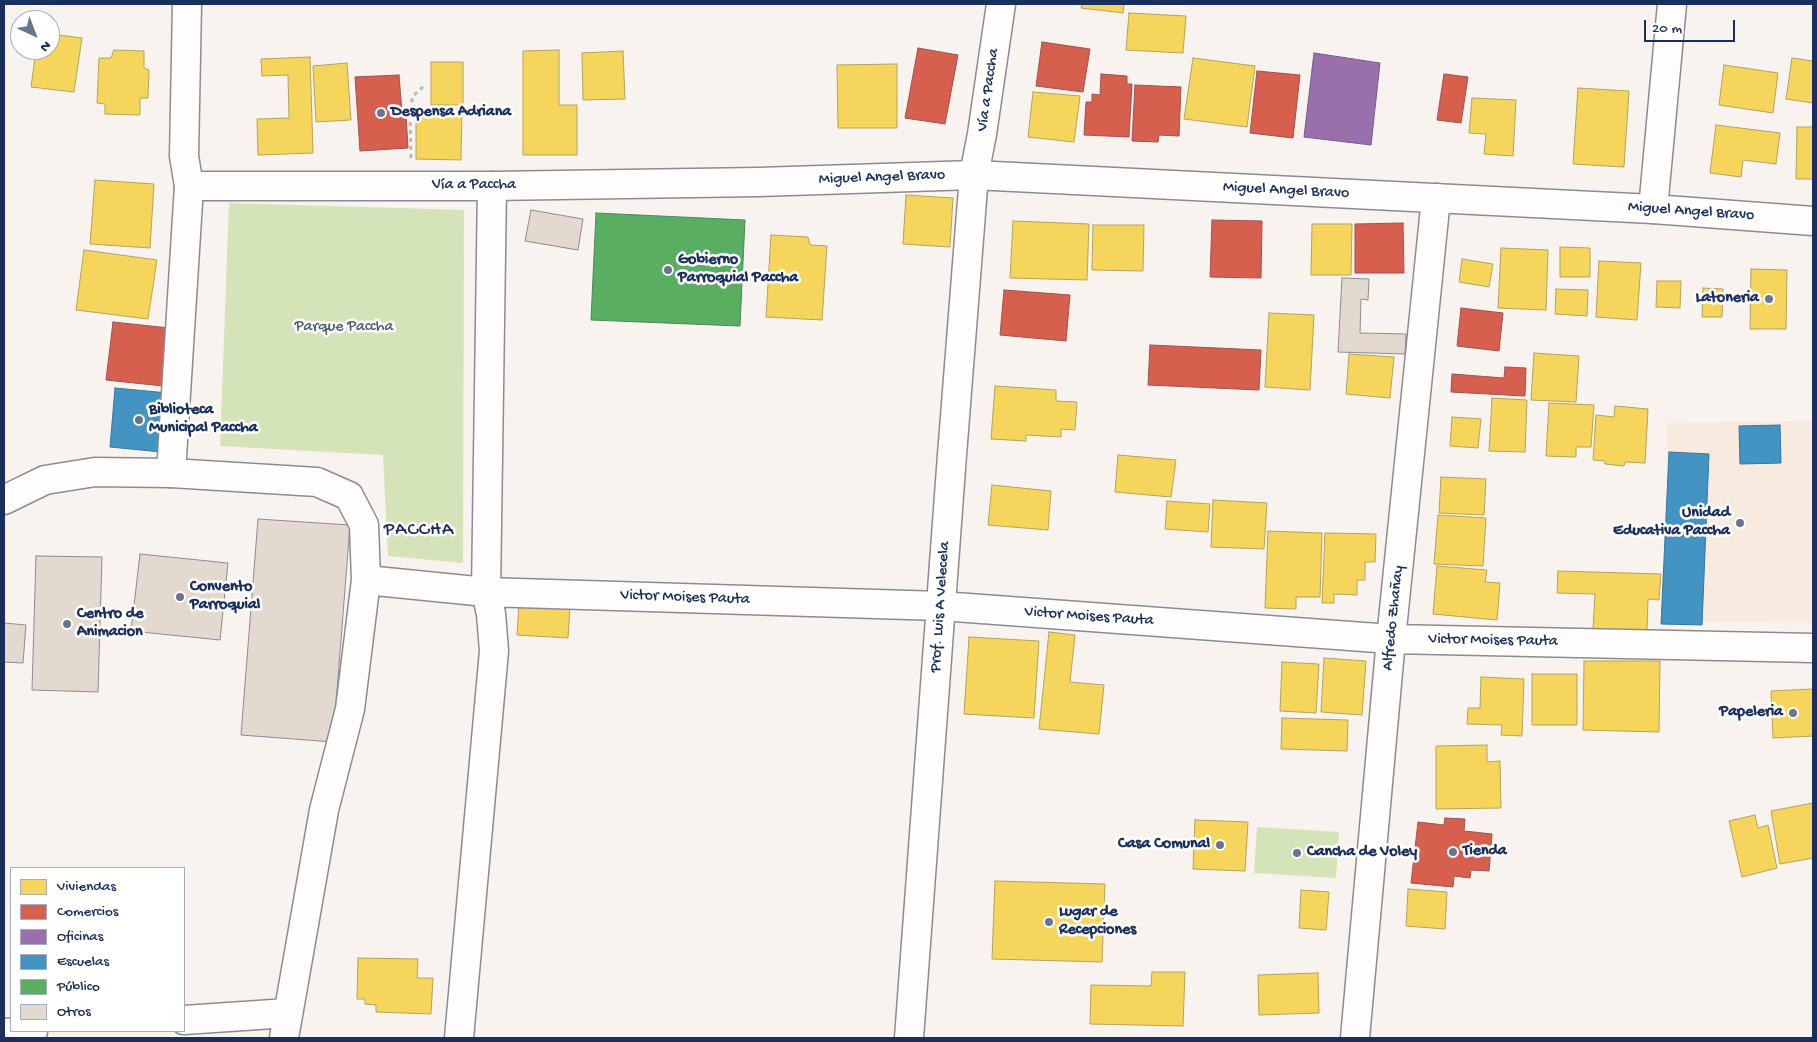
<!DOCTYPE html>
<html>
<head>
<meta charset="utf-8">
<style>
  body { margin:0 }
  #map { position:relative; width:1817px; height:1042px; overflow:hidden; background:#f8f3ee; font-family:"Gochi Hand",sans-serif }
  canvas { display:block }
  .frame { position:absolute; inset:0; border:5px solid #1b2f5e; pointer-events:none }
  .legend { position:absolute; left:10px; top:867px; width:175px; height:165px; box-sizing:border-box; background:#fff; border:1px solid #a4acbf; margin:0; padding:6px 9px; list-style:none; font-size:15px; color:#1b2f5e }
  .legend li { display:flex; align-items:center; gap:10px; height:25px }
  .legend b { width:25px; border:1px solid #a4acbf }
  .north { position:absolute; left:10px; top:10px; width:50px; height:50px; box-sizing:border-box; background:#fff; border:1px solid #a4acbf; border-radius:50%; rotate:137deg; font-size:14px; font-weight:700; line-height:20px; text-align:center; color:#1b2f5e }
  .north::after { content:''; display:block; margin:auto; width:18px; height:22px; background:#687490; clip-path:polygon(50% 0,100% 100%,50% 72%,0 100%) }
  .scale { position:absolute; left:1644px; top:20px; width:91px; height:22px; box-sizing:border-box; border:2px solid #1b2f5e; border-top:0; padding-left:6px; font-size:15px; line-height:18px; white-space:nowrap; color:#1b2f5e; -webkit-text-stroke:4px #fff; paint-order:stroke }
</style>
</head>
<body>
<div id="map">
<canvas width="1817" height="1042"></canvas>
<div class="frame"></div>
<ul class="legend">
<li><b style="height:14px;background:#f6d55c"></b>Viviendas</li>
<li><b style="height:14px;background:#d6604d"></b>Comercios</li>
<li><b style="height:14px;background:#9970ab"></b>Oficinas</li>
<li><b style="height:14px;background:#4393c3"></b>Escuelas</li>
<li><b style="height:14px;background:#5aae61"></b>Público</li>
<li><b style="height:14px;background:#e3d9cf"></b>Otros</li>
</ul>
<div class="north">N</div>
<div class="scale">20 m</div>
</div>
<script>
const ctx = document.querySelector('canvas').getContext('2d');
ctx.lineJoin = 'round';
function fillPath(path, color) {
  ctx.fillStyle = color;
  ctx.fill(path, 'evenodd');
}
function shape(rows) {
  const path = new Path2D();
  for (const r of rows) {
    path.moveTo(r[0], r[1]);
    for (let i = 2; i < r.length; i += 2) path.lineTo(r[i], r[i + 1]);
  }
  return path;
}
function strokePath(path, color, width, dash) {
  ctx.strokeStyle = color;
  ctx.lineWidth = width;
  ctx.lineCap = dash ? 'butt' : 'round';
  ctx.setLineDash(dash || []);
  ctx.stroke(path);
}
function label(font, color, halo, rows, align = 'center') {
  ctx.font = font + ' "Gochi Hand",sans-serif';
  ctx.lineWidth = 5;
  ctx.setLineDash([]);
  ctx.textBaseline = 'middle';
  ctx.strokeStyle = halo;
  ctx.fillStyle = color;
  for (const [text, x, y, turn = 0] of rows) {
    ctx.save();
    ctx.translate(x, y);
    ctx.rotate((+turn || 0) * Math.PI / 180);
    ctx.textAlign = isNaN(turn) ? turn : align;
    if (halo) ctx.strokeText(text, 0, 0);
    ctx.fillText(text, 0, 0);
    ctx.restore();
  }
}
fillPath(shape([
  [1813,421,1813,623,1666,622,1667,423]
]), '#f7ebdf');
fillPath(shape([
  [229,203,464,210,463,563,388,556,383,455,220,446],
  [1257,827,1339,832,1336,878,1254,873]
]), '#d5e3b9');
const homes = shape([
  [1082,4,1124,4,1123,13,1081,8,1082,4],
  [1129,13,1186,16,1183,53,1126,50,1129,13],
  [50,34,82,38,74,92,31,87,36,50,50,50,50,34],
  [114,50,144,51,144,68,149,70,148,98,140,98,140,115,105,114,105,104,97,103,99,58,111,58,114,50],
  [559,50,559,105,577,105,577,155,523,155,523,51,559,50],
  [623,51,625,99,583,100,582,53,623,51],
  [310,57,313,153,258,155,257,119,289,118,288,75,262,76,261,59,310,57],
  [1193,58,1255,66,1247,127,1184,119,1193,58],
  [1792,58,1813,61,1813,103,1786,99,1792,58],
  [431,62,463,62,463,105,431,105,431,62],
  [347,63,351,120,316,122,313,66,347,63],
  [897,64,897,128,838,128,837,65,897,64],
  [1724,65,1778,73,1773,113,1719,105,1724,65],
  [1578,88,1629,91,1624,167,1573,164,1578,88],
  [1033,92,1080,96,1074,142,1028,137,1033,92],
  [1472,98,1516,100,1513,156,1484,154,1486,134,1469,133,1472,98],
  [416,109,462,109,461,160,416,159,416,109],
  [1716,125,1780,133,1776,164,1743,160,1741,177,1710,173,1716,125],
  [1797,127,1813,127,1813,179,1796,179,1797,127],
  [95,180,154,184,150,248,90,244,95,180],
  [906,195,953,198,950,247,903,244,906,195],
  [1013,221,1089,224,1087,280,1010,278,1013,221],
  [1312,224,1352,224,1351,275,1311,275,1312,224],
  [1093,225,1144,225,1143,271,1092,270,1093,225],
  [771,235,808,237,810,245,827,246,822,320,766,317,771,235],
  [1560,247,1590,248,1590,277,1560,277,1560,247],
  [1501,248,1548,250,1546,310,1498,308,1501,248],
  [84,250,157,260,148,319,76,310,84,250],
  [1462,259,1493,264,1489,287,1459,282,1462,259],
  [1599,261,1641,263,1637,320,1596,317,1599,261],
  [1751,269,1787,270,1786,329,1750,329,1751,269],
  [1657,281,1681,281,1680,308,1656,307,1657,281],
  [1703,288,1723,289,1722,317,1702,317,1703,288],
  [1556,289,1588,290,1587,316,1555,314,1556,289],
  [1269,313,1314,315,1310,390,1265,387,1269,313],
  [1534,353,1579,356,1576,402,1531,400,1534,353],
  [1349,354,1394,357,1390,398,1346,394,1349,354],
  [995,386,1056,390,1056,401,1077,402,1075,430,1061,429,1061,437,1026,435,1026,441,991,439,995,386],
  [1492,398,1527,400,1525,452,1489,451,1492,398],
  [1549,403,1594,405,1591,447,1576,447,1576,457,1546,456,1549,403],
  [1615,406,1648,409,1645,463,1625,462,1624,466,1605,464,1605,461,1593,460,1596,415,1614,417,1615,406],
  [1452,417,1481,419,1478,448,1450,446,1452,417],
  [1118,455,1176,460,1171,497,1115,492,1118,455],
  [1441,477,1486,479,1484,515,1439,513,1441,477],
  [992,485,1051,491,1048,530,988,525,992,485],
  [1213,500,1267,503,1264,549,1211,547,1213,500],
  [1167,501,1210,504,1208,532,1165,529,1167,501],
  [1438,515,1486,518,1483,566,1434,564,1438,515],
  [1268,531,1322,533,1320,597,1296,597,1296,609,1265,608,1268,531],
  [1325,533,1376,534,1375,562,1365,562,1365,580,1357,580,1357,595,1334,594,1334,603,1322,603,1325,533],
  [1437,566,1487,570,1485,582,1500,583,1497,620,1433,614,1437,566],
  [1558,571,1661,574,1659,600,1648,599,1647,631,1593,629,1595,594,1557,593,1558,571],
  [519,603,570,606,568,638,517,635,519,603],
  [1049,632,1075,635,1070,682,1104,685,1099,734,1039,729,1049,632],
  [969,637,1039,641,1034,718,964,714,969,637],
  [1324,658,1366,661,1362,715,1321,712,1324,658],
  [1584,661,1660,661,1659,732,1583,730,1584,661],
  [1282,662,1319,664,1316,713,1280,711,1282,662],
  [1532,674,1577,674,1577,725,1532,725,1532,674],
  [1481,677,1524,679,1522,736,1501,735,1502,725,1467,724,1468,708,1480,708,1481,677],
  [1813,689,1813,736,1773,738,1771,691,1813,689],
  [1282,718,1348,720,1347,751,1281,749,1282,718],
  [1487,745,1487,762,1500,761,1501,808,1436,809,1436,746,1487,745],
  [1813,803,1813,858,1780,864,1771,811,1813,803],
  [1755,815,1758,828,1768,825,1777,868,1742,877,1729,821,1755,815],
  [1195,820,1248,822,1245,871,1193,869,1195,820],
  [995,881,1105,884,1102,962,992,959,995,881],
  [1408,889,1447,892,1445,929,1406,926,1408,889],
  [1301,890,1329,892,1326,930,1299,928,1301,890],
  [358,958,418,959,417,978,433,978,431,1014,376,1012,376,1005,365,1004,365,999,357,999,358,958],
  [1152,972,1185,972,1183,1026,1090,1024,1091,985,1151,986,1152,972],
  [1318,973,1319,1013,1259,1015,1258,975,1318,973]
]);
fillPath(homes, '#f6d55c');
strokePath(homes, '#b4a35d', 1);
const shops = shape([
  [1042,42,1090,49,1083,92,1036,86,1042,42],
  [918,48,958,55,945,124,905,118,918,48],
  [1257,71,1300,75,1293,138,1250,133,1257,71],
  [1101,74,1127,76,1127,84,1132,84,1129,137,1084,135,1086,102,1092,102,1092,94,1100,95,1101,74],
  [1444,74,1468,77,1461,123,1437,120,1444,74],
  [399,75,402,112,406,114,408,148,360,151,355,77,399,75],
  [1135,85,1181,87,1179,136,1159,135,1158,142,1132,141,1135,85],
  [1212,220,1262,221,1261,278,1210,277,1212,220],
  [1403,223,1404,273,1355,273,1355,224,1403,223],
  [1004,290,1070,295,1066,341,1000,335,1004,290],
  [1461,308,1503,313,1499,351,1457,346,1461,308],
  [113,322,169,328,163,386,106,380,113,322],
  [1150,345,1261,350,1259,390,1148,385,1150,345],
  [1505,367,1526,368,1525,396,1451,392,1452,374,1504,378,1505,367],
  [1445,818,1465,819,1464,831,1492,834,1489,871,1471,870,1470,878,1454,876,1453,887,1411,883,1418,822,1444,825,1445,818]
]);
fillPath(shops, '#d6604d');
strokePath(shops, '#9e5152', 1);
const offices = shape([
  [1314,53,1380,63,1371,145,1304,137,1314,53]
]);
fillPath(offices, '#9970ab');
strokePath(offices, '#735c94', 1);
const schools = shape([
  [115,388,168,393,161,452,110,447,115,388],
  [1780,425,1781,463,1740,464,1739,426,1780,425],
  [1669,452,1709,454,1702,625,1661,624,1669,452]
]);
fillPath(schools, '#4393c3');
strokePath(schools, '#3775a5', 1);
const public = shape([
  [596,213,745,220,740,326,591,320,596,213]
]);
fillPath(public, '#5aae61');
strokePath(public, '#478860', 1);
const building = shape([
  [531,210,583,219,578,250,525,241,531,210],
  [1342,278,1369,279,1368,300,1361,299,1360,333,1406,334,1405,354,1338,352,1342,278],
  [258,519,350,525,333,742,241,735,258,519],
  [140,554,228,563,220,640,131,631,140,554],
  [36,556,102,557,98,692,32,690,36,556],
  [4,623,26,625,23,663,4,662,4,623]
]);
fillPath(building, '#e3d9cf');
strokePath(building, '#8b8c93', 1);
const minor = shape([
  [189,186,171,473,317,482,349,496,364,525,366,580,350,709,324,810,284,1038],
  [1653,209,1672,4],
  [366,580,486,592,941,606,1391,639,1813,648],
  [184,1020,288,1013],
  [4,1033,33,1031],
  [459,1038,494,651,491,614,486,592,492,186],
  [909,1038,952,455,974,175],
  [1355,1038,1391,639,1436,198]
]);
const tertiary = shape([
  [974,175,982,134,1001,4],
  [4,500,45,480,95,472,171,473]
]);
const secondary = shape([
  [187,4,184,156,189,186,492,186,759,182,974,175,1653,209,1813,221]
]);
strokePath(minor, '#8b8c93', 31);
strokePath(tertiary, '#8b8c93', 31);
strokePath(secondary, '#8b8c93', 31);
strokePath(shape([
  [411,158,410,109,413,96,425,85]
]), '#b8babe', 3, [4, 4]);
strokePath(minor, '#fefdfc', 28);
strokePath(tertiary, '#fefdfc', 28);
strokePath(secondary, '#fefdfc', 28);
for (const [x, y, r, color] of [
  [381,113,5,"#687490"],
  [668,270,5,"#687490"],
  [1769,299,5,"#687490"],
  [139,420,5,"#687490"],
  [1740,523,5,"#687490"],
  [180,597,5,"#687490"],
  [67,624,5,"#687490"],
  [1793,713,5,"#687490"],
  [1220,845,5,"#687490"],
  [1453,852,5,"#687490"],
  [1297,853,5,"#687490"],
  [1049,922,5,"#687490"]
]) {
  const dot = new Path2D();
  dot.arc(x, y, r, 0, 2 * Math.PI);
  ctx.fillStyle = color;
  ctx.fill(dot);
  strokePath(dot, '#fff', 2);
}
label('16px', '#1b2f5e', '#fff', [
  ["Vía a Paccha",989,90,-82],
  ["Miguel Angel Bravo",882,178,-2],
  ["Vía a Paccha",474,186],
  ["Miguel Angel Bravo",1286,191,3],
  ["Miguel Angel Bravo",1691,212,4],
  ["Victor Moises Pauta",685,598,2],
  ["Prof. Luis A Velecela",941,607,-86],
  ["Victor Moises Pauta",1089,617,4],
  ["Alfredo Zhañay",1394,618,-84],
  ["Victor Moises Pauta",1493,641,1]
]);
label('bold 16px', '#1b2f5e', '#fff', [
  ["Despensa Adriana",391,113],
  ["Gobierno",678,261],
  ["Parroquial Paccha",678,279],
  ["Latoneria",1759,299,"right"],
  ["Biblioteca",149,411],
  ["Municipal Paccha",149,429],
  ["Unidad",1730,514,"right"],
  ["Educativa Paccha",1730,532,"right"],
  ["Convento",190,588],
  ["Parroquial",190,606],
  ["Centro de",77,615],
  ["Animacion",77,633],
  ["Papeleria",1783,713,"right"],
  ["Casa Comunal",1210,845,"right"],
  ["Tienda",1463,852],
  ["Cancha de Voley",1307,853],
  ["Lugar de",1059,913],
  ["Recepciones",1059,931]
], 'left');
label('16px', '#4a616c', '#fff', [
  ["Parque Paccha",344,328]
]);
ctx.letterSpacing = '1px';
label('19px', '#1b2f5e', '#fff', [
  ["PACCHA",419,531]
]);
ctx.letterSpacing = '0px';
</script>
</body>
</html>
